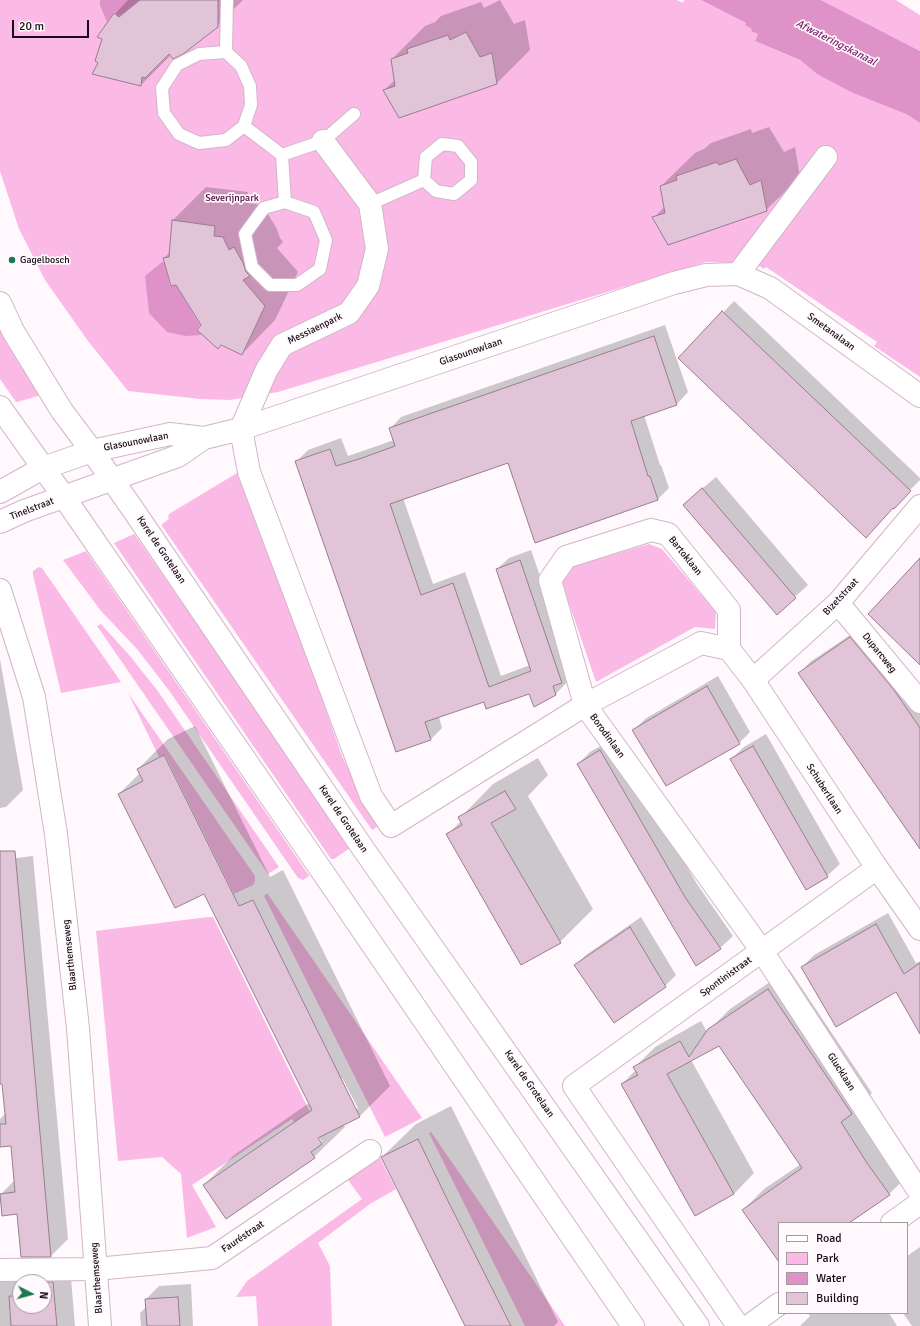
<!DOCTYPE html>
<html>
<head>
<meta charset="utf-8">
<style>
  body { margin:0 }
  #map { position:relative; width:920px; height:1326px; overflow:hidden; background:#fff9fd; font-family:Signika,sans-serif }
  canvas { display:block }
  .legend { position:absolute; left:778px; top:1222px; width:130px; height:92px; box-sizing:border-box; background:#fff9fd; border:1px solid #a29ba0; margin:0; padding:5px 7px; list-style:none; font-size:12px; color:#170d14 }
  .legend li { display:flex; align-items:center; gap:8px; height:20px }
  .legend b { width:20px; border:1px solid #a29ba0 }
  .north { position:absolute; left:12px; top:1274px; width:40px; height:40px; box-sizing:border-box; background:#fff9fd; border:1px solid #a29ba0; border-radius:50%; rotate:96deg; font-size:11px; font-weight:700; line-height:16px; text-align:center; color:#170d14 }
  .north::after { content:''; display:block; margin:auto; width:14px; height:18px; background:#1b794f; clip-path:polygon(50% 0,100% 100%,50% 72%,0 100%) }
  .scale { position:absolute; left:12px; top:20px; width:77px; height:18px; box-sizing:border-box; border:2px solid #170d14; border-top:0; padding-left:5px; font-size:12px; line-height:14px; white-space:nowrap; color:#170d14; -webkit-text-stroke:3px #fff9fd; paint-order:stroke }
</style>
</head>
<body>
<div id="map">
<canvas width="920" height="1326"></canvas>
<ul class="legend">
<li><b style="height:5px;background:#fff"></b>Road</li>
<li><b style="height:11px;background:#fbbae6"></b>Park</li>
<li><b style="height:11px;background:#de92c7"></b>Water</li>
<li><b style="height:11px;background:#e1c4d7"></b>Building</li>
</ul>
<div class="north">N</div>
<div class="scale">20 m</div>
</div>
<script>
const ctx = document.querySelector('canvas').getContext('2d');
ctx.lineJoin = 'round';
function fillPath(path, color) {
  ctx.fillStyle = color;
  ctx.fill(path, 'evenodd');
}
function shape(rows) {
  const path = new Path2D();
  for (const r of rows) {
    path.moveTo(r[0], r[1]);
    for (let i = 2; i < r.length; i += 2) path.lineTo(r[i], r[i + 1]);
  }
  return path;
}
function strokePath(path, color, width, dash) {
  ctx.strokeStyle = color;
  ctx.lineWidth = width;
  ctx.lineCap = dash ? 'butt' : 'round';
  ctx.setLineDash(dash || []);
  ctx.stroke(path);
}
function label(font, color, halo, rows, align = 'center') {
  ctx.font = font + ' Signika,sans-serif';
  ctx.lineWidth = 3.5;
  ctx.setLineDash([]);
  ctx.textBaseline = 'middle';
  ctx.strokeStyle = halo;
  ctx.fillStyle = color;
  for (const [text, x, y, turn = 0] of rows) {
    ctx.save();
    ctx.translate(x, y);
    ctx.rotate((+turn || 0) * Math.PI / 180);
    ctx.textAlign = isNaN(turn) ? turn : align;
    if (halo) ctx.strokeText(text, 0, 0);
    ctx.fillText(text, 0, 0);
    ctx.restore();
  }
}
fillPath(shape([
  [0,0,677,0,683,3,684,0,701,0,746,23,752,29,752,31,758,34,755,41,800,60,817,74,906,114,920,123,920,377,874,346,877,342,766,267,764,269,756,264,706,262,278,392,230,400,200,399,128,391,88,341,45,280,19,229,0,171],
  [821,0,896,0,920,15,920,51],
  [0,327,38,393,38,396,17,402,16,402,0,379],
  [242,470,342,756,365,803,379,826,372,830,162,526,162,524,169,519,168,517,169,514],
  [134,534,135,535,350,845,350,848,334,859,331,859,114,543],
  [649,544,662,549,716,612,715,629,695,627,596,682,562,583,574,566],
  [86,551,308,874,309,876,303,880,298,878,168,689,137,649,101,611,63,560],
  [39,567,42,568,121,682,61,693,33,575,33,571],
  [101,624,130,656,157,690,279,867,268,874,97,626],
  [128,693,255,876,255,881,253,885,234,894,165,755,159,757],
  [267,893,422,1118,385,1137,264,896],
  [208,917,213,917,322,1136,320,1137,301,1132,292,1119,192,1185,216,1227,187,1238,181,1174,162,1157,118,1161,96,931],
  [431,1132,565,1326,525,1326,429,1133],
  [380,1158,396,1189,370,1204,318,1243,330,1266,332,1326,258,1326,256,1296,236,1297,247,1281,362,1199,348,1180]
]), '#fbbae6');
fillPath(shape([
  [100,0,139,0,119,16,114,12,107,22,100,5],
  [701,0,821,0,920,51,920,123,906,114,851,92,817,74,800,60,755,41,758,34,751,31,752,29,745,25,746,23],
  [162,262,164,262,170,286,176,285,200,325,196,330,202,335,185,336,167,332,149,313,145,276]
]), '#de92c7');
fillPath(shape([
  [128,0,243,0,217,26,171,55,141,85,100,62,115,14],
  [500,0,514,24,525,20,530,50,497,83,384,90,395,80,392,59,425,26,435,22,441,16,481,2,484,8],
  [769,127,784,152,795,147,800,177,766,210,654,218,665,206,661,186,695,153,704,149,711,143,751,129,752,133],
  [206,187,248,192,247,203,257,204,262,217,268,214,277,229,280,238,283,242,277,248,298,272,275,320,242,354,164,258,170,252,173,220],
  [734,301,920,478,920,480,893,507,680,358],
  [665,325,688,392,677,404,644,415,660,465,661,465,669,488,658,499,536,542,509,462,403,498,433,584,465,572,501,676,530,665,497,569,509,558,531,550,573,671,566,678,567,682,556,694,534,706,530,693,484,701,439,717,442,728,431,739,397,751,296,462,308,450,341,438,348,456,374,447,394,440,390,429,401,417],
  [716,477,808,585,777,613,697,493],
  [862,627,920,701,920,849,799,674,810,662],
  [0,659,23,790,6,807,0,808],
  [718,676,750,732,739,743,666,785,634,730,645,719],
  [195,726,270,877,283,870,390,1086,360,1116,343,1124,345,1127,314,1157,226,1218,204,1185,234,1155,309,1103,204,892,119,794,140,773,138,769,168,739],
  [342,1078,358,1108,356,1109,341,1080],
  [316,1133,322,1142,321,1143,314,1134],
  [766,734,840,864,827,876,731,759,744,747],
  [613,739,697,884,733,936,720,948,578,764,590,752],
  [538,758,548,775,528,796,593,909,560,942,447,835,461,821,460,818,493,784],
  [33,856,68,1239,51,1256,22,1256,17,1213,1,1194,15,1180,11,1145,0,1146,0,1119,6,1113,3,1083,0,1083,0,860],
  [888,913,916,963,920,961,920,1031,896,991,802,967,814,955],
  [641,917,676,975,665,986,575,966,586,955],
  [789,969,872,1093,862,1103,910,1174,889,1194,847,1223,779,1223,779,1261,743,1210,764,1189,801,1164,719,1045,691,1060,754,1173,734,1194,622,1084,636,1070,635,1067,655,1047,701,1021,707,1032,730,1009],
  [451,1106,558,1322,554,1326,466,1326,382,1157,416,1124],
  [920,1247,920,1326,912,1326,903,1313,907,1313,907,1256],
  [70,1266,75,1326,0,1326,0,1281,28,1279],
  [20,1282,44,1282,44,1306,20,1306],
  [191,1284,193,1326,141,1326,140,1313,147,1306,146,1299,159,1286],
  [808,1313,889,1313,897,1326,800,1326,810,1316]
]), '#0003');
const building = shape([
  [140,0,218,0,218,27,183,54,173,59,169,54,145,78,142,77,141,86,92,74,98,63,95,61,102,39,97,37,114,13,119,17,140,0],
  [466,32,480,57,492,53,497,84,399,118,383,90,395,86,391,59,408,53,407,49,448,35,450,40,466,32],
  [736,159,750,185,761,180,767,211,668,245,652,217,665,213,660,186,677,180,676,176,717,162,719,165,736,159],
  [172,220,215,226,214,236,223,237,229,250,234,247,243,263,246,272,250,276,243,280,265,306,242,355,221,345,218,349,197,330,201,325,176,285,171,286,163,258,169,257,172,220],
  [722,311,911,491,894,509,893,508,866,538,678,358,722,311],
  [654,336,677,405,631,421,648,476,650,476,658,500,535,543,508,463,390,504,421,595,453,583,489,687,531,671,496,569,520,560,562,683,553,686,556,695,534,707,529,694,486,709,484,702,425,722,431,740,396,752,295,461,330,449,336,466,362,458,395,446,389,428,654,336],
  [702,488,796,598,777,615,683,505,702,488],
  [920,558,920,665,868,614,920,558],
  [850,637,894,690,920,728,920,849,798,673,850,637],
  [707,686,740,744,666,786,632,730,707,686],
  [753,746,828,877,806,890,730,759,753,746],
  [600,750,685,897,721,949,696,966,577,764,600,750],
  [164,755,239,906,253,900,360,1117,318,1138,322,1144,311,1152,315,1158,226,1219,203,1185,312,1110,204,894,175,908,118,794,143,781,137,769,164,755],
  [505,791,516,809,491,823,561,943,521,965,446,834,462,825,458,817,505,791],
  [0,851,15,851,51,1257,21,1257,17,1214,2,1216,0,1194,15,1192,11,1146,0,1147,0,1124,6,1124,2,1084,0,1084,0,851],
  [876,924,904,974,920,963,920,1034,896,992,836,1027,801,967,876,924],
  [630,927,666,987,614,1023,574,965,630,927],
  [768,989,852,1114,841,1122,867,1163,890,1195,849,1223,779,1223,779,1262,742,1210,802,1168,719,1046,667,1074,734,1194,695,1216,621,1084,638,1075,633,1067,680,1041,689,1057,708,1029,768,989],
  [418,1139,448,1201,511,1326,465,1326,412,1219,381,1157,418,1139],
  [44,1282,53,1282,57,1326,11,1326,9,1296,20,1296,20,1306,44,1306,44,1282],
  [178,1297,180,1326,147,1326,145,1299,178,1297]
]);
fillPath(building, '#e1c4d7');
strokePath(building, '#987d8f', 1);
const lane = shape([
  [226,52,227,0],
  [244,126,226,140,199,143,179,134,164,113,162,88,177,65,199,54,226,52,241,66,250,86,251,105,244,126,282,155,323,141,354,114],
  [282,155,285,202,264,208,245,234,252,267,270,285,297,285,320,269,326,240,314,212,285,202],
  [370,204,424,180,436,191,454,194,471,180,471,162,458,146,442,144,426,157,424,180]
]);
const street = shape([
  [738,274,826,157],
  [241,429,674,283,706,275,738,274,770,288,920,396],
  [241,429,266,371,282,345,349,313,368,286,377,249,370,204,323,141],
  [838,603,920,702],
  [729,649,729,610,668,534,651,530,566,557,550,580,585,705,762,951,920,1193],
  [753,680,838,603,920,506],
  [892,1223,920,1203],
  [0,1270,96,1269,212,1258,370,1151],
  [738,1326,574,1086,877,868],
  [749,1326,779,1304]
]);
const secondary = shape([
  [0,492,43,468,92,451,170,434,204,438],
  [0,522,24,511,178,456,204,438,241,429,249,472,371,796,391,826,585,705,701,643,729,649,753,680,877,868,920,929],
  [0,590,34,697,56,834,78,1028,100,1326]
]);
const primary = shape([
  [0,303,13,331,62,411,92,451,134,511,362,847,698,1326],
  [0,407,64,497,324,874,633,1326]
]);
strokePath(lane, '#d2b5c8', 14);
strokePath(street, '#d2b5c8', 24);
strokePath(secondary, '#d2b5c8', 24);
strokePath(primary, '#d2b5c8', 24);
strokePath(lane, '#fff', 12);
strokePath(street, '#fff', 22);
strokePath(secondary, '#fff', 22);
strokePath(primary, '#fff', 22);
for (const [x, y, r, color] of [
  [12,260,4,"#1b794f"]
]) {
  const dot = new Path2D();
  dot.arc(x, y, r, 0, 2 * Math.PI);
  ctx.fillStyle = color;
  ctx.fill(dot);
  strokePath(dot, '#fff9fd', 1.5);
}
label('10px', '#4a063c', '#fff9fd', [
  ["Severijnpark",232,198]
]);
label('10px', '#170d14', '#fff9fd', [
  ["Gagelbosch",20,260]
], 'left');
label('10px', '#170d14', '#fff9fd', [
  ["Messiaenpark",315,329,-26],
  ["Smetanalaan",831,332,36],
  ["Glasounowlaan",471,352,-19],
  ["Glasounowlaan",136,442,-11],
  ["Tinelstraat",32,509,-21],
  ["Karel de Grotelaan",161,550,56],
  ["Bartoklaan",685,556,51],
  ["Bizetstraat",841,597,-47],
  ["Duparcweg",879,653,51],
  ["Borodinlaan",607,736,54],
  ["Schubertlaan",824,789,57],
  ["Karel de Grotelaan",343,819,56],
  ["Blaarthemseweg",70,955,-96],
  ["Spontinistraat",726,977,-36],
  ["Glucklaan",841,1072,57],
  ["Karel de Grotelaan",529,1084,55],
  ["Fauréstraat",243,1237,-34],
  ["Blaarthemseweg",97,1278,-94]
]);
label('italic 11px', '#7c2467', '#fff9fd', [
  ["Afwateringskanaal",836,43,27]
]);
</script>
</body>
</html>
